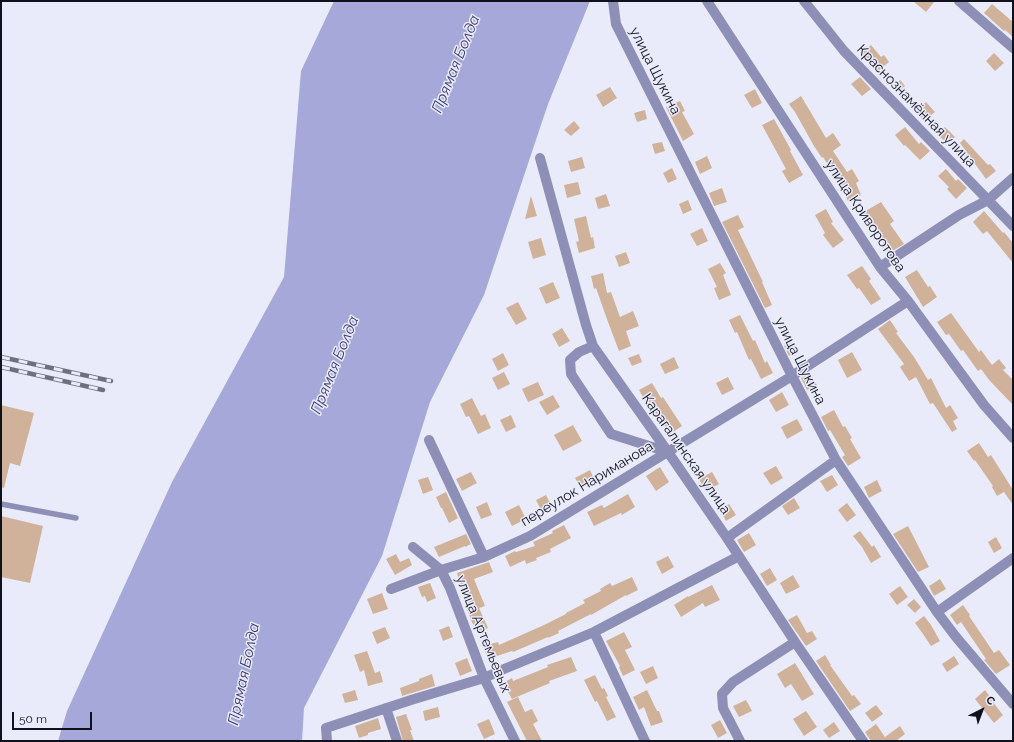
<!DOCTYPE html>
<html>
<head>
<meta charset="utf-8">
<style>
  body { margin:0 }
  #map { position:relative; width:1014px; height:742px; overflow:hidden; background:#eaebfa; font-family:Raleway,sans-serif }
  canvas { display:block }
  .frame { position:absolute; inset:0; border:2px solid #10111d; pointer-events:none }
  .north { position:absolute; left:962px; top:690px; width:40px; height:40px; -webkit-text-stroke:3px #eaebfa; paint-order:stroke; rotate:42deg; font-size:11px; font-weight:700; line-height:16px; text-align:center; color:#10111d }
  .north::after { content:''; display:block; margin:auto; width:14px; height:18px; background:#10111d; clip-path:polygon(50% 0,100% 100%,50% 72%,0 100%) }
  .scale { position:absolute; left:12px; top:712px; width:80px; height:18px; box-sizing:border-box; border:2px solid #10111d; border-top:0; padding-left:5px; font-size:12px; line-height:14px; white-space:nowrap; color:#10111d; -webkit-text-stroke:3px #eaebfa; paint-order:stroke }
</style>
</head>
<body>
<div id="map">
<canvas width="1014" height="742"></canvas>
<div class="frame"></div>
<div class="north">С</div>
<div class="scale">50 m</div>
</div>
<script>
const ctx = document.querySelector('canvas').getContext('2d');
ctx.lineJoin = 'round';
function fillPath(path, color) {
  ctx.fillStyle = color;
  ctx.fill(path, 'evenodd');
}
function shape(rows) {
  const path = new Path2D();
  for (const r of rows) {
    path.moveTo(r[0], r[1]);
    for (let i = 2; i < r.length; i += 2) path.lineTo(r[i], r[i + 1]);
  }
  return path;
}
function strokePath(path, color, width, dash) {
  ctx.strokeStyle = color;
  ctx.lineWidth = width;
  ctx.lineCap = dash ? 'butt' : 'round';
  ctx.setLineDash(dash || []);
  ctx.stroke(path);
}
function label(font, color, halo, rows, align = 'center') {
  ctx.font = font + ' Raleway,sans-serif';
  ctx.lineWidth = 3;
  ctx.setLineDash([]);
  ctx.textBaseline = 'middle';
  ctx.strokeStyle = halo;
  ctx.fillStyle = color;
  for (const [text, x, y, turn = 0] of rows) {
    ctx.save();
    ctx.translate(x, y);
    ctx.rotate((+turn || 0) * Math.PI / 180);
    ctx.textAlign = isNaN(turn) ? turn : align;
    if (halo) ctx.strokeText(text, 0, 0);
    ctx.fillText(text, 0, 0);
    ctx.restore();
  }
}
fillPath(shape([
  [334,1,590,1,548,104,484,295,430,402,382,556,304,708,302,741,58,741,67,711,172,482,284,277,301,71]
]), '#a5a8d8');
fillPath(shape([
  [913,1,935,1,926,12],
  [992,4,1013,22,1013,37,1005,30,1004,31,984,13],
  [871,45,881,57,884,55,889,62,878,71,862,53],
  [994,53,1004,63,995,71,986,61],
  [860,77,871,89,862,96,851,84],
  [900,80,905,86,898,92,893,87],
  [610,87,617,98,603,107,596,95],
  [755,89,762,103,752,108,744,95],
  [801,96,826,138,833,133,841,145,833,151,847,172,852,169,859,181,856,183,861,195,848,201,836,179,837,179,823,157,822,158,814,146,795,112,789,104],
  [680,101,685,111,682,112,694,134,683,141,666,107],
  [926,102,935,112,924,121,915,111],
  [645,110,647,119,637,122,634,113],
  [774,119,791,150,790,151,803,175,789,183,782,171,786,169,762,125],
  [574,121,580,128,571,136,564,130],
  [905,127,919,144,921,142,930,151,920,160,905,145,904,146,895,135],
  [945,127,955,137,948,144,938,135],
  [964,139,988,165,990,164,996,171,986,179,973,161,971,163,965,156,968,154,960,143],
  [662,142,665,151,655,154,652,144],
  [707,156,712,168,700,174,695,162],
  [582,157,585,168,571,172,568,161],
  [672,168,677,179,668,183,663,173],
  [946,169,956,181,958,179,967,188,956,199,947,189,949,187,938,176],
  [578,182,581,194,567,198,564,185],
  [722,188,727,202,714,206,709,193],
  [606,194,610,206,598,209,595,198],
  [531,196,537,216,525,219],
  [688,200,692,210,683,214,679,204],
  [881,202,894,221,890,224,904,244,889,253,882,241,883,241,864,212],
  [826,209,833,222,831,223,844,240,833,248,823,235,825,233,815,215],
  [984,211,1003,233,1004,232,1013,243,1013,263,987,231,983,234,973,222],
  [738,215,744,227,738,230,763,282,762,282,772,305,765,308,722,222],
  [586,216,591,238,593,237,595,248,579,253,576,242,579,241,574,219],
  [702,228,708,241,697,246,690,234],
  [541,238,546,255,533,259,528,242],
  [626,252,630,263,619,267,615,256],
  [720,263,726,273,723,275,731,295,719,300,714,288,717,287,708,269],
  [862,266,871,279,869,281,881,299,871,305,859,288,857,289,847,275],
  [917,270,928,287,930,286,937,297,923,307,905,277],
  [603,273,607,293,611,292,620,317,633,311,639,326,626,331,631,346,619,351,608,322,596,288,594,289,591,276],
  [553,282,560,298,546,304,539,288],
  [518,302,527,319,516,325,506,308],
  [951,313,979,352,981,350,992,365,999,359,1006,368,1003,370,1013,380,1013,405,990,381,981,369,978,371,963,350,961,351,949,334,946,335,937,322],
  [740,315,753,341,755,340,765,363,767,361,773,373,761,379,751,359,749,360,737,332,735,333,729,320],
  [890,320,898,332,896,333,914,357,928,380,931,378,946,408,950,405,958,418,953,421,957,429,952,432,933,403,930,404,916,377,909,381,900,367,904,364,878,329],
  [562,328,570,341,559,347,552,334],
  [794,342,798,352,789,356,784,346],
  [852,352,862,370,847,378,838,360],
  [503,353,509,365,498,371,492,359],
  [639,354,642,362,632,366,628,358],
  [674,357,679,368,665,374,660,364],
  [504,372,510,384,498,390,492,378],
  [810,373,817,385,807,390,801,378],
  [728,377,734,389,722,395,716,383],
  [538,382,544,395,528,402,522,389],
  [652,383,661,398,663,397,682,426,670,434,658,415,657,415,646,398,644,399,639,390],
  [782,392,789,405,776,412,769,400],
  [553,395,560,407,547,415,539,402],
  [472,398,481,416,485,414,491,428,478,434,469,416,466,417,460,404],
  [1,405,34,413,20,466,10,463,4,488,1,487],
  [834,410,843,427,845,426,852,438,850,439,861,458,848,466,842,457,845,455,830,430,828,431,821,417],
  [511,415,516,427,506,432,500,420],
  [797,419,803,430,787,439,781,427],
  [573,425,582,441,563,451,554,435],
  [979,443,988,457,991,455,1013,490,1013,505,1004,492,997,496,992,487,993,486,975,460,974,461,967,451],
  [776,466,783,478,771,485,763,473],
  [660,467,669,482,656,491,646,476],
  [590,470,594,479,580,487,575,478],
  [471,472,477,483,462,491,456,479],
  [712,472,719,484,706,491,699,479],
  [832,475,838,485,827,492,820,481],
  [428,477,433,490,423,494,418,480],
  [877,480,882,491,869,498,864,487],
  [446,492,458,518,449,523,442,508,441,508,436,497],
  [628,494,635,507,622,515,621,513,594,526,587,512,602,505,604,508],
  [546,495,552,507,542,512,536,500],
  [794,498,800,508,788,515,782,506],
  [487,502,492,515,481,519,476,507],
  [847,503,856,515,847,522,838,510],
  [729,504,736,515,726,521,720,509],
  [519,505,526,519,512,526,505,512],
  [1,516,43,526,30,583,1,577],
  [564,525,571,538,550,549,551,552,536,558,537,560,526,564,525,560,510,567,505,556,515,551,516,552,535,546,533,542,553,533,552,531],
  [908,526,929,567,918,572,893,534],
  [860,531,872,547,874,545,881,557,871,563,862,547,853,536],
  [749,533,756,545,744,552,737,540],
  [466,534,471,544,465,547,465,546,439,557,434,547],
  [996,537,1002,548,994,553,988,542],
  [396,554,400,562,409,558,412,565,395,575,386,559],
  [668,556,674,567,662,574,656,562],
  [489,562,493,572,474,579,485,606,479,608,488,628,477,633,471,620,463,599,465,598,457,573],
  [770,568,777,580,767,586,760,574],
  [793,575,800,587,786,594,780,583],
  [632,577,638,590,626,596,626,595,591,615,591,614,558,631,559,633,548,638,548,637,513,652,512,651,488,659,483,646,498,642,499,645,544,625,566,614,566,613,585,603,583,600,601,591,600,589,610,583,612,586],
  [940,579,946,589,934,596,929,586],
  [430,583,436,598,427,602,425,596,422,597,418,587],
  [712,585,720,600,705,607,703,603,681,617,674,605,688,596,688,597],
  [900,586,908,597,897,605,889,594],
  [382,593,388,609,373,614,367,599],
  [914,599,921,607,915,613,907,605],
  [963,605,970,615,969,616,994,653,999,650,1010,665,996,674,984,660,986,659,961,622,957,625,950,615],
  [797,615,807,633,812,631,817,639,806,646,788,620],
  [924,616,931,625,940,641,931,646,923,634,915,623],
  [449,626,453,637,443,641,439,630],
  [385,627,390,638,377,644,372,632],
  [624,632,632,647,625,650,635,670,623,676,619,667,620,666,606,641],
  [367,651,375,673,380,671,383,682,368,686,364,670,360,672,354,655],
  [825,655,831,665,830,665,852,696,854,695,861,704,850,711,816,661],
  [954,656,959,664,947,672,942,664],
  [571,657,577,671,549,681,550,683,512,699,503,683,512,678,513,681,548,667,547,665],
  [467,658,472,671,460,676,455,663],
  [795,663,814,694,802,701,791,684,785,688,777,674],
  [653,666,658,678,646,684,640,672],
  [432,674,435,686,402,696,400,688,419,681,419,679],
  [595,675,602,689,604,688,608,696,606,697,616,717,607,721,597,701,595,702,584,680],
  [355,690,358,700,345,703,342,694],
  [647,690,657,711,659,711,663,722,651,726,644,707,639,710,633,697],
  [985,690,993,701,992,701,1003,715,994,723,975,699],
  [518,697,525,712,532,709,538,721,533,724,542,741,527,741,507,702],
  [746,700,752,711,739,717,733,706],
  [876,705,883,714,872,722,865,713],
  [438,707,440,717,425,721,423,711],
  [806,711,817,727,804,736,793,719],
  [406,714,412,730,410,730,414,741,403,741,396,717],
  [378,718,381,729,368,733,368,735,359,738,355,726],
  [489,719,495,734,484,739,477,724],
  [720,720,727,733,718,738,711,725],
  [834,722,840,731,829,738,823,730],
  [876,724,885,737,900,726,905,734,896,741,871,741,865,732]
]), '#cfb299');
strokePath(shape([
  [1,504,76,518]
]), '#8d8fb6', 5.5);
strokePath(shape([
  [613,1,616,24,792,376,836,460,937,612,956,637,1013,704],
  [707,1,880,267,908,301,984,405,1013,438],
  [804,1,844,51,1013,226],
  [959,1,1013,48],
  [540,158,586,325,593,346,668,452,727,538,795,642,863,741],
  [880,267,959,215,988,200,1013,178],
  [593,346,579,352,570,360,571,374,611,434,668,452],
  [429,440,484,557],
  [727,538,836,460],
  [413,547,441,570,450,588,484,678,515,741],
  [391,589,441,570,484,557,530,536,792,376,908,301],
  [937,612,1013,558],
  [594,632,645,741],
  [386,708,397,741],
  [327,741,326,728,411,700,484,678,504,669,594,632,739,556],
  [740,741,723,708,722,694,733,682,795,642]
]), '#8d8fb6', 10);
const rail = shape([
  [1,357,111,381],
  [1,367,103,390]
]);
strokePath(rail, '#6f707e', 4.5);
strokePath(rail, '#eaebfa', 3, [9]);
label('14px', '#10111d', '#eaebfa', [
  ["улица Щукина",655,71,63],
  ["Краснознамённая улица",916,106,46],
  ["улица Криворотова",865,216,56],
  ["улица Щукина",800,361,63],
  ["Карагалинская улица",686,454,55],
  ["переулок Нариманова",587,484,-31],
  ["улица Артемьевых",483,634,68]
]);
label('italic 15px', '#393772', '#eaebfa', [
  ["Прямая Болда",456,64,-68],
  ["Прямая Болда",335,365,-68],
  ["Прямая Болда",244,674,-78]
]);
</script>
</body>
</html>
